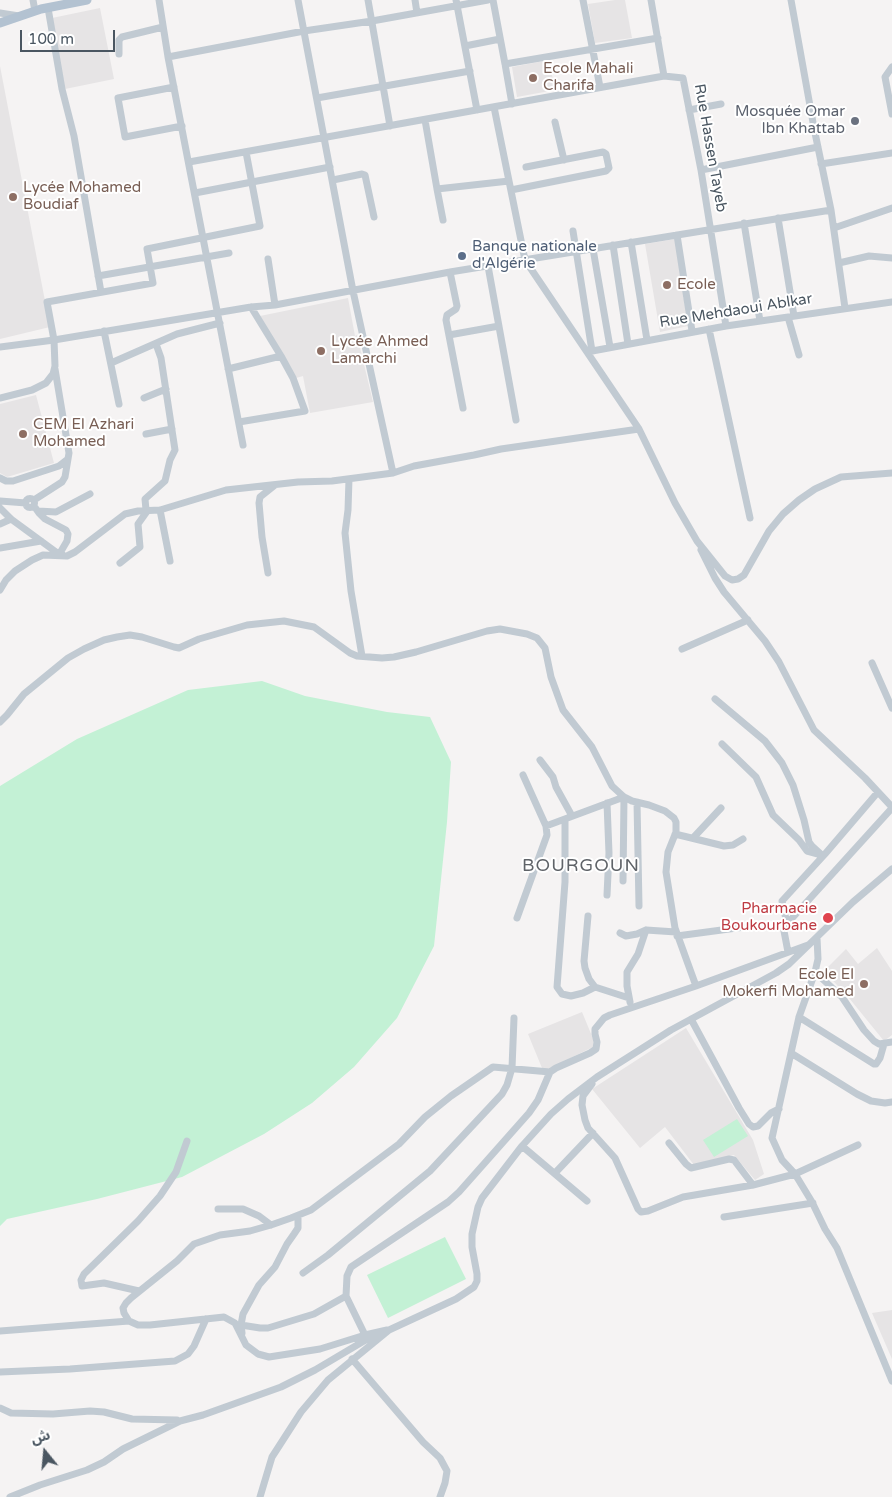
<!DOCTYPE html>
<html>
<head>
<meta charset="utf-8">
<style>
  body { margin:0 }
  #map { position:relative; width:892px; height:1497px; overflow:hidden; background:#f5f3f3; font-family:"Varela Round","Noto Sans Arabic",sans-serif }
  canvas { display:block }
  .north { position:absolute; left:20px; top:1427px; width:50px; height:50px; -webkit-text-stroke:4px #fff; paint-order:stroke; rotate:343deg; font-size:14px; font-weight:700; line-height:20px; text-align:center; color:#4a5661 }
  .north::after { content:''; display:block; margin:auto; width:18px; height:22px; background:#4a5661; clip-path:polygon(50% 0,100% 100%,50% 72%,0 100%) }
  .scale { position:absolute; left:20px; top:30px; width:95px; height:22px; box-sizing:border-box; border:2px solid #4a5661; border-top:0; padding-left:6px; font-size:15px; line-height:18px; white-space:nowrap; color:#4a5661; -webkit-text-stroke:4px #fff; paint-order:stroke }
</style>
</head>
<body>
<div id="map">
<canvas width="892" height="1497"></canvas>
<div class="north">ش</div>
<div class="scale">100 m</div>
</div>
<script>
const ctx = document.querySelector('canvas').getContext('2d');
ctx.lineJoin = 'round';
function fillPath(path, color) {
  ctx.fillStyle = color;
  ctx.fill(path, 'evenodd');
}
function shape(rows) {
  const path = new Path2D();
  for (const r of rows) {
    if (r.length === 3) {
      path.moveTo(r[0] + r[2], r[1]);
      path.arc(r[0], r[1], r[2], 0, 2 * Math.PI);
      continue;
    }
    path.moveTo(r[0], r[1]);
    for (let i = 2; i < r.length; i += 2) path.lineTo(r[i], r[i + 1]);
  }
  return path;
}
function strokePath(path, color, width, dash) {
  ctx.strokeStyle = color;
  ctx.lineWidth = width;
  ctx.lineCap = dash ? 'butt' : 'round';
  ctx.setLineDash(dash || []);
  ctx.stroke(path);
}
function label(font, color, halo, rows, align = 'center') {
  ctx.font = font + ' "Varela Round",sans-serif';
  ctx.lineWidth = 4;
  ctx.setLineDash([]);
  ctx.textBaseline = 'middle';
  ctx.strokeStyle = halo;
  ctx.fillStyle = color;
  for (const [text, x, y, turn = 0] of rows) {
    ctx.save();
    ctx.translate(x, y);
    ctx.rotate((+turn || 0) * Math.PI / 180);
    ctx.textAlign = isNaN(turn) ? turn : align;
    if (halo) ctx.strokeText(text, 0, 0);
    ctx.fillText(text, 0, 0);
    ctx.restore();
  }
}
fillPath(shape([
  [615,0,625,0,632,38,595,43,588,4],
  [100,8,114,79,65,89,52,18],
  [549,60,555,90,517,97,512,67],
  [0,66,50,327,0,339],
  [675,239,688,326,660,332,645,244],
  [348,298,355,336,357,335,373,402,310,413,303,376,296,378,260,316],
  [36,395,54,463,7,477,0,473,0,404],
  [877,948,892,971,892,1035,884,1041,849,998,824,971,846,949,858,964],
  [582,1012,594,1041,593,1047,546,1070,542,1068,528,1034],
  [686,1028,753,1140,764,1174,755,1180,734,1155,694,1165,665,1127,640,1148,592,1089],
  [892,1310,892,1359,872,1313]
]), '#e6e4e5');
fillPath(shape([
  [262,681,305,696,387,712,430,717,451,762,447,822,434,946,397,1018,354,1067,312,1103,264,1134,182,1177,97,1199,7,1219,0,1226,0,786,77,739,188,690],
  [737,1119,748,1136,714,1157,703,1140],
  [445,1237,466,1279,388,1318,367,1275]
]), '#c3f1d5');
strokePath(shape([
  [33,0,35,11],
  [159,0,168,57,243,445],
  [298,0,353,291,393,473],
  [368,0,390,126],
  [415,0,417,13],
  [456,0,477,110],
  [493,0,505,64,658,38],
  [583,0,600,87],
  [651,0,664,76],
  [791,0,814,128,831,210,845,308],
  [48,8,62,89,74,136,101,292],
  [0,13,19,16],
  [465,46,500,39],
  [119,54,119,40,122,37,163,27],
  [168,57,304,31,372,21,488,0],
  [505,64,512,104],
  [892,67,885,77,892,114],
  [174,87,118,98,125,137,182,126],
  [317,98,470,71],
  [494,107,525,260,587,352,726,326,892,302],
  [689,110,721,104],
  [425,120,437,189,509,181],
  [555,122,564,160],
  [189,162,664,76,683,78,701,170,726,326],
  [821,164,892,153],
  [701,170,818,147],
  [333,180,362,174,365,175,374,217],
  [437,189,443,220],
  [511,190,606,171,609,168,606,154,603,152,526,167],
  [195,193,330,167],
  [778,218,794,316],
  [744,223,760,321],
  [834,228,892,208],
  [573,231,592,351],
  [677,235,692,331],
  [631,242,647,340],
  [613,245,628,344],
  [593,249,610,347],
  [268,259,275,305],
  [839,263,869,256,892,258],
  [488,266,516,420],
  [450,272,457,306,456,309,447,315,446,320,463,408],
  [98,276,229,253],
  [788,317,799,355],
  [709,329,750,518],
  [104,331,119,404],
  [449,335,499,326],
  [0,347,54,340,251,307,275,305,450,272,831,210],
  [587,352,639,429,675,503,697,541,725,576,732,580,738,579,744,575,769,531,783,514,799,500,815,489,841,477,892,473],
  [111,363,177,334,220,323],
  [228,369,281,356],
  [0,398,32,390,46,383,53,374,55,366,54,340,47,302,153,283,147,249,260,226,246,152],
  [144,398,166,389],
  [239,422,305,411,293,378,281,356,251,307],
  [146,434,172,429],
  [0,478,6,481,13,481,59,466,68,459,69,453,55,369],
  [349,479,348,510,345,533,351,591,362,656],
  [30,503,4.5],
  [34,500,62,482,65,477,68,459],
  [0,501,26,503],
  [34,506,39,513,45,519,66,530,68,534,67,541,60,553],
  [0,508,11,519,56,552,62,554],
  [146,510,145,499,165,481,170,460,175,450,161,358,156,344],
  [160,510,170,561],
  [38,511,56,512,90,494],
  [0,524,11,519],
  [0,548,41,541],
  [701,550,715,578,724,592,765,641,779,662,814,730,865,778,892,807],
  [120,563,140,547,138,524,148,510],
  [268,573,262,537,259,503,260,497,275,485],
  [0,590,6,580,15,571,32,560,43,555,67,556,75,552,125,514,138,511,160,510,226,490,298,482,332,481,393,473,414,466,474,455,501,449,639,429],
  [682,649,748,620],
  [872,663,892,708],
  [715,699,765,741,782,763,793,785,804,820,809,842,812,846,823,856],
  [0,722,7,715,24,694,68,658,84,649,104,640,117,637,130,635,142,637,174,647,179,648,199,639,247,625,284,621,314,627,350,653,357,656,382,658,394,657,416,652,487,631,500,629,527,634,537,638,545,648,551,677,563,710,592,747,612,786,624,797,632,801,649,805,665,811,674,818,676,822,676,832,668,852,666,872,675,928,696,986],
  [722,744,756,777,773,815,799,840,807,851,818,854],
  [540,760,553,777,556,787,572,816],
  [637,802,639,906],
  [607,803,609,853,607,895],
  [565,819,565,882,557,987,562,994,571,996,583,993,595,987],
  [546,826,624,797,623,881],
  [675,834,724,846,733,845,743,839],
  [693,838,721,808],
  [588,916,584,961,585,968,589,979,595,987,629,998],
  [517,918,547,835,546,826,523,775],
  [787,924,782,901,825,854,878,792],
  [620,933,626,936,637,934,646,930,676,932],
  [677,936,744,927],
  [817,938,818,959,815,972,799,1017,772,1138,782,1160,795,1174,812,1202,825,1229,837,1248,892,1381],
  [788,952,784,931,785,926,892,808],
  [815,972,842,997,864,1030,874,1041,879,1044,892,1042],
  [630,1002,627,986,627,972,638,954,646,930],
  [799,1017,874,1064,876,1064,880,1058,884,1044],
  [691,1019,739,1108,749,1124,753,1127,758,1126,771,1113,779,1109],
  [791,1053,857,1094,871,1101,885,1103,892,1102],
  [592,1084,583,1096,582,1105,585,1120,588,1128,615,1158,638,1209,641,1212,648,1211,683,1197,753,1185,795,1174,858,1145],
  [669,1143,686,1164,691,1168,729,1159,734,1160,753,1185],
  [522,1146,587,1201],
  [555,1173,593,1133],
  [218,1209,243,1209,259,1216,271,1225],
  [724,1217,813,1203],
  [303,1273,328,1255,430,1171,502,1094,507,1085,512,1068,514,1018],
  [139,1291,104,1283,82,1286,81,1280,84,1274,138,1221,160,1196,176,1172,187,1141],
  [241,1325,260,1328,268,1328,314,1314,346,1296],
  [387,1330,365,1335,320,1349,269,1357,258,1354,246,1345,235,1323,224,1317,150,1325,138,1325,129,1321,124,1313,123,1308,126,1303,131,1298,177,1261,194,1244,220,1235,250,1231,271,1225,291,1218,311,1210,399,1144,425,1117,451,1096,493,1067,550,1072],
  [0,1331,129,1321],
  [242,1333,241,1325,243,1314,259,1285,275,1267,287,1244,294,1234,298,1228,298,1216],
  [365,1335,346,1296,347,1276,351,1267,448,1202,459,1192,529,1113,538,1100,550,1072,556,1068,590,1053,596,1049,597,1042,595,1034,595,1029,604,1018,610,1015,696,986,808,945],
  [352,1359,423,1442,440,1458,447,1471,445,1483,440,1497],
  [0,1372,70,1369,175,1361,188,1354,194,1346,206,1319],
  [0,1408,11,1413,53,1414,90,1411,104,1412,132,1419,177,1420],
  [10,1497,40,1485,87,1470,104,1462,123,1449,180,1421,203,1415,281,1387,315,1370,374,1335],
  [260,1497,272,1457,301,1412,328,1380,389,1330,456,1299,474,1287,477,1281,477,1274,472,1247,472,1234,478,1207,482,1198,522,1146,551,1114,568,1099,597,1077,671,1030,776,973,789,964,853,902,892,869]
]), '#c1cad2', 7);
strokePath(shape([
  [0,23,41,9,87,0]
]), '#b3c2d1', 9);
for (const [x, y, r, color] of [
  [533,78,5,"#8d6e63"],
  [855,121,5,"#6b7280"],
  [13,197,5,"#8d6e63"],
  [462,256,5,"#5c6f8a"],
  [667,285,5,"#8d6e63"],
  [321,351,5,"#8d6e63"],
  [23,434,5,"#8d6e63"],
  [828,918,6,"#e0444e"],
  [864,984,5,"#8d6e63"]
]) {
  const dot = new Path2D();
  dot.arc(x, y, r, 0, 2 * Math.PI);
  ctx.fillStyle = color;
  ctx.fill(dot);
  strokePath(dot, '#fff', 2);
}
label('15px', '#785e54', '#fff', [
  ["Ecole Mahali",543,69],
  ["Charifa",543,86],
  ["Lycée Mohamed",23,188],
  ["Boudiaf",23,205],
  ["Ecole",677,285],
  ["Lycée Ahmed",331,342],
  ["Lamarchi",331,359],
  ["CEM El Azhari",33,425],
  ["Mohamed",33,442],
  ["Ecole El",854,975,"right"],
  ["Mokerfi Mohamed",854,992,"right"]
], 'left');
label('15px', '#5b616d', '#fff', [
  ["Mosquée Omar",845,112],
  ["Ibn Khattab",845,129]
], 'right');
label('15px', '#4a5661', '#fff', [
  ["Rue Hassen Tayeb",710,148,80],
  ["Rue Mehdaoui Ablkar",736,311,-9]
]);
label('15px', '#4e5e75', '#fff', [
  ["Banque nationale",472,247],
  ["d'Algérie",472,264]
], 'left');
label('15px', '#be3a42', '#fff', [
  ["Pharmacie",817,909],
  ["Boukourbane",817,926]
], 'right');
ctx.letterSpacing = '1px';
label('18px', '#5f6368', '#fff', [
  ["BOURGOUN",581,866]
]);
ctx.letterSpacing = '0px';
</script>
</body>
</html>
